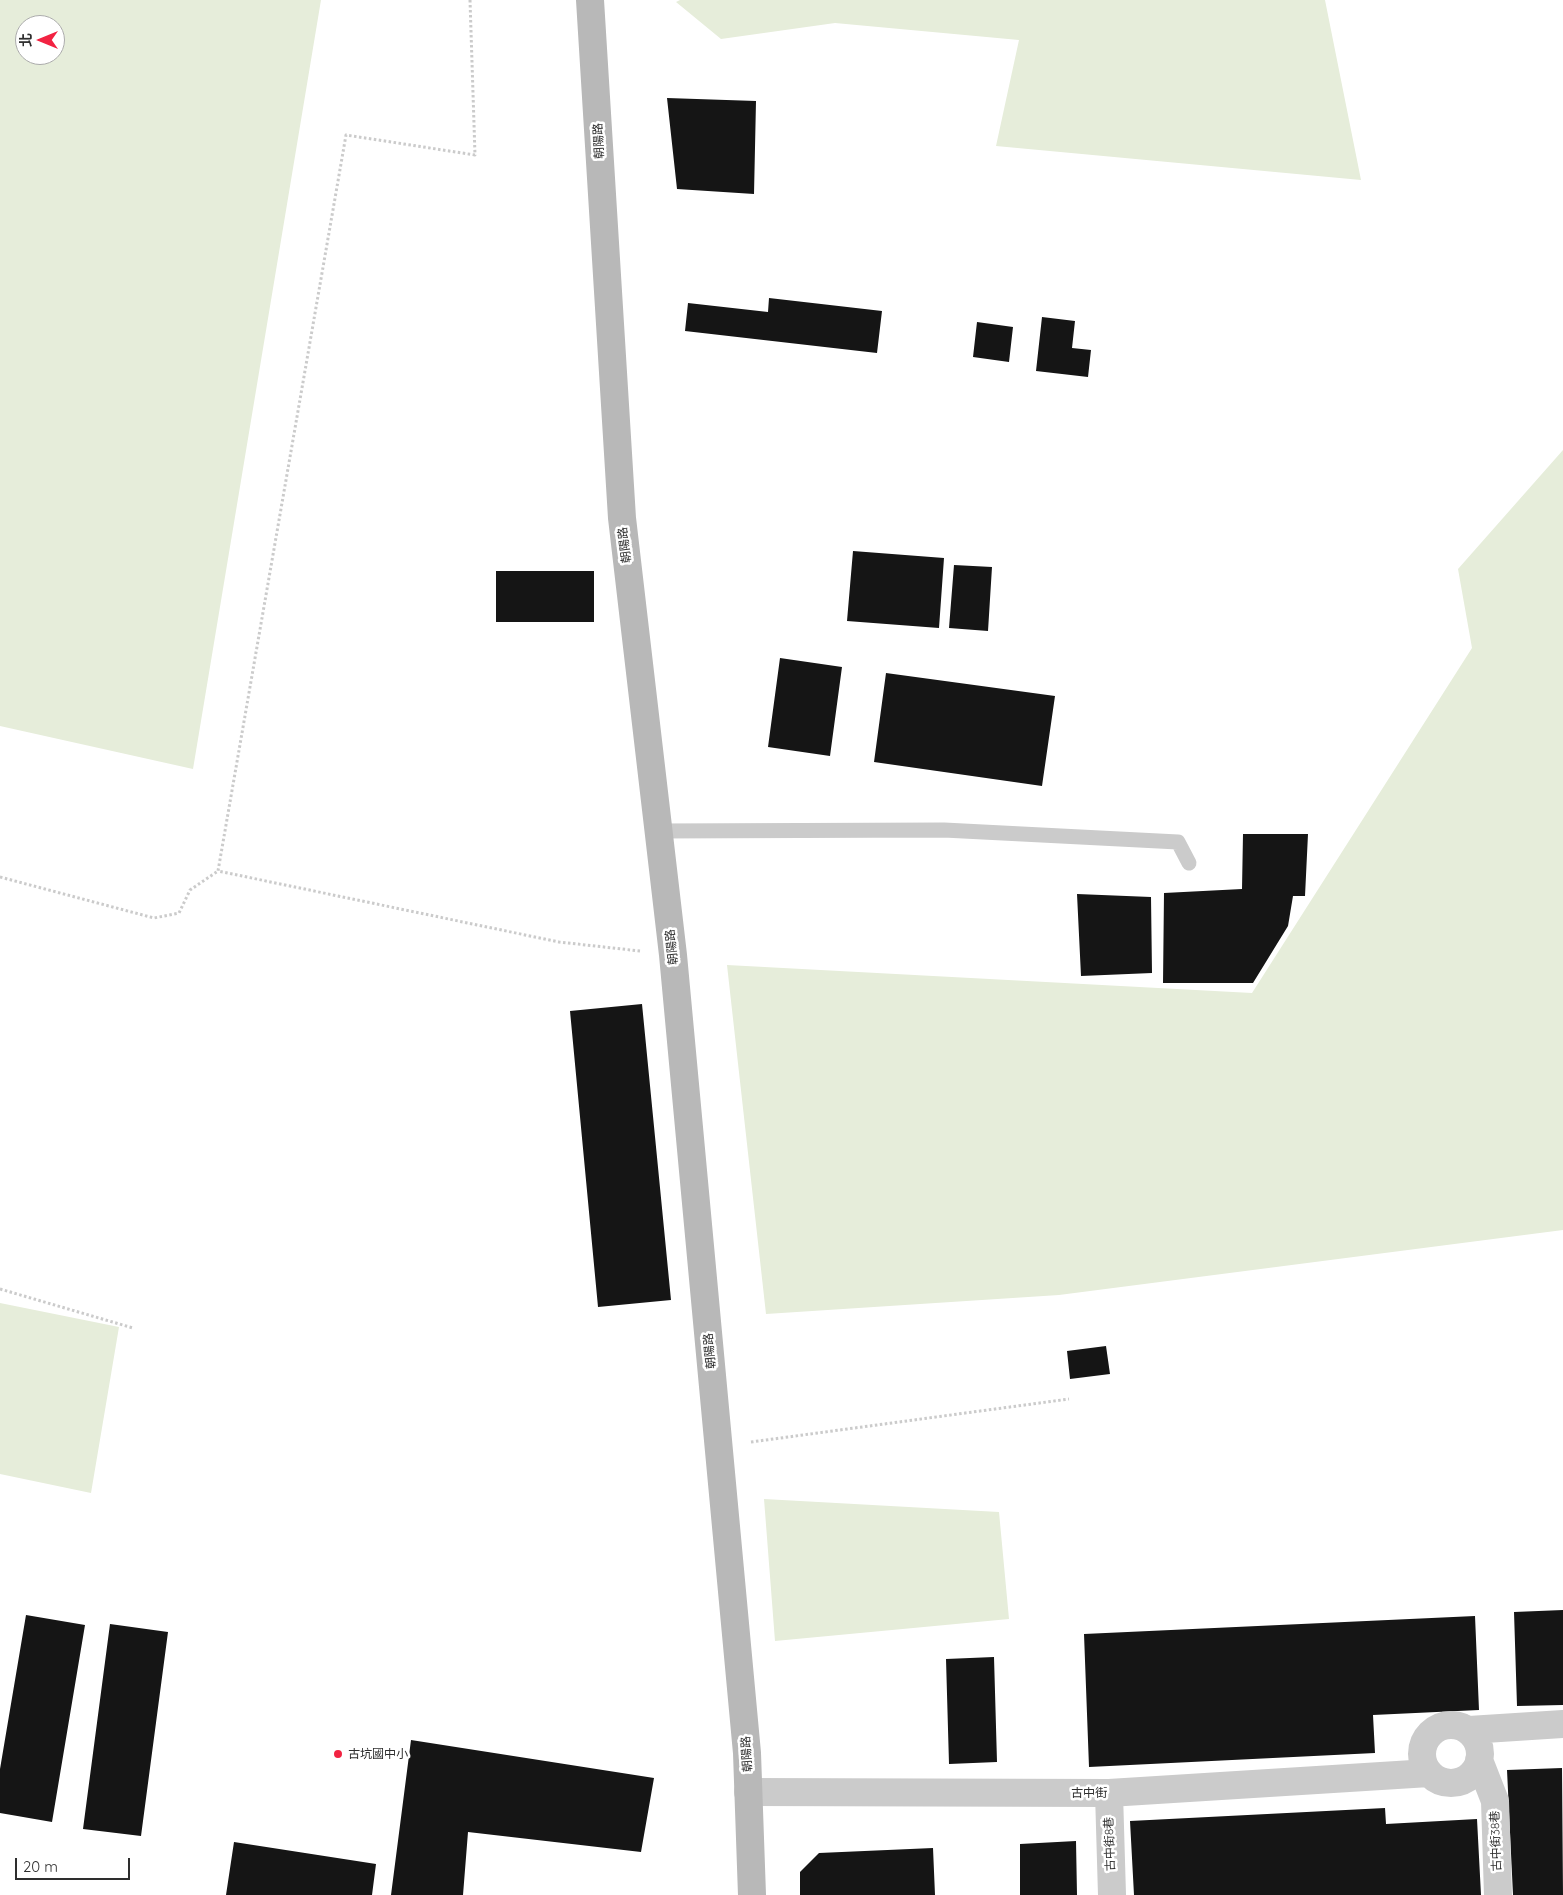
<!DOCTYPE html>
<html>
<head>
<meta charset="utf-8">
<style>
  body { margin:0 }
  #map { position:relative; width:1563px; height:1895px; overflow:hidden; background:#fff; font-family:Quicksand,"Noto Sans TC",sans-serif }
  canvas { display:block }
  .north { position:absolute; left:15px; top:15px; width:50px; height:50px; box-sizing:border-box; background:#fff; border:1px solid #ababab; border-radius:50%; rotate:270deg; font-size:14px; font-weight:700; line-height:20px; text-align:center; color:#2e2e2e }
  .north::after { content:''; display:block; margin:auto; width:18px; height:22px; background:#f22342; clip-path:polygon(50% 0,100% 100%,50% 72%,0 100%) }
  .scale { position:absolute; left:15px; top:1858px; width:115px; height:22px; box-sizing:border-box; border:2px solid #2e2e2e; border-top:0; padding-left:6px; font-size:15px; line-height:18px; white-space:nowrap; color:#2e2e2e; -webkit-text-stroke:4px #fff; paint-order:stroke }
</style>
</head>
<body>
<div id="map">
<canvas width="1563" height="1895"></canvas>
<div class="north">北</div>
<div class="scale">20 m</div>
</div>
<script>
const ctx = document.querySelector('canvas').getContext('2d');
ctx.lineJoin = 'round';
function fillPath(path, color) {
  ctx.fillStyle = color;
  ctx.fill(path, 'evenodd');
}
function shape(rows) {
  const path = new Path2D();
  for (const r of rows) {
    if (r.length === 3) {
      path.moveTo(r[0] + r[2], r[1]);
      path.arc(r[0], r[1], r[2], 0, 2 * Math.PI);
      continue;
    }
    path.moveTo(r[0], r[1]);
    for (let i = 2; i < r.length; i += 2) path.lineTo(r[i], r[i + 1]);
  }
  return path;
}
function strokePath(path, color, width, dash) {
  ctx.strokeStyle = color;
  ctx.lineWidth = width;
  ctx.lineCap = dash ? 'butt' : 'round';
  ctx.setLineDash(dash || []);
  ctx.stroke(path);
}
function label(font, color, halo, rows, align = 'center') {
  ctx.font = font + ' Quicksand,"Noto Sans TC",sans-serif';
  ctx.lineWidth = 5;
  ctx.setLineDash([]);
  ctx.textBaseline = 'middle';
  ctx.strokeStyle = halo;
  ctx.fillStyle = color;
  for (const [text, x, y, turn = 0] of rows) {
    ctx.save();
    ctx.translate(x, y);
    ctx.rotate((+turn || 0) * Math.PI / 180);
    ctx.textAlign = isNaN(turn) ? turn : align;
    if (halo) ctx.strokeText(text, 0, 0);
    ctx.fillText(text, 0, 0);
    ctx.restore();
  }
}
fillPath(shape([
  [0,0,321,0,193,769,0,726],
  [25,25,55,25,55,55,25,55],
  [680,0,1325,0,1361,180,996,146,1019,40,835,23,721,39,676,2],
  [1563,450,1563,1230,1059,1295,766,1314,727,965,1252,993,1472,648,1458,569],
  [0,1303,119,1327,91,1493,0,1474],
  [764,1499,999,1512,1009,1619,775,1641]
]), '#e6edda');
fillPath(shape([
  [667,98,756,101,754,194,677,189],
  [769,298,882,311,877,353,685,331,688,303,768,312],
  [1042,317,1075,321,1072,348,1091,350,1088,377,1036,371],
  [977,322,1013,327,1009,362,973,357],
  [853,551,944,558,939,628,847,621],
  [954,565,992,567,988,631,949,628],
  [496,571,594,571,594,622,496,622],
  [780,658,842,667,830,756,768,747],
  [886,673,1055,696,1042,786,874,762],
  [1243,834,1308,834,1305,896,1293,896,1288,926,1253,983,1163,983,1164,893,1242,889],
  [1077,894,1151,897,1152,973,1081,976],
  [642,1004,671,1300,598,1307,570,1011],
  [1106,1346,1110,1374,1070,1379,1067,1351],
  [1563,1610,1563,1705,1517,1706,1514,1612],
  [26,1615,85,1625,52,1822,0,1813,0,1769],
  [1475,1616,1479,1710,1373,1715,1375,1753,1089,1767,1084,1634],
  [110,1624,168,1632,141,1836,83,1829],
  [994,1657,997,1762,949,1764,946,1659],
  [411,1740,654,1778,641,1852,468,1832,463,1895,391,1895],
  [1562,1768,1563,1895,1513,1895,1507,1770],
  [1385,1808,1386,1824,1477,1819,1481,1895,1134,1895,1130,1821],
  [1076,1841,1077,1895,1020,1895,1020,1844],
  [234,1842,376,1864,372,1895,226,1895],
  [933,1848,935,1895,800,1895,800,1872,819,1853]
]), '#151515');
strokePath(shape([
  [470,0,475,155,346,135,218,871,559,942,640,951],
  [0,877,154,918,179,913,190,890,218,871],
  [0,1289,133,1328],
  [751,1442,1069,1399]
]), '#cbcbcb', 3, [2.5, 2.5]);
strokePath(shape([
  [658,831,944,830,1178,842,1189,863]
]), '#cbcbcb', 15);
strokePath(shape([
  [1451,1754,29],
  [1469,1730,1563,1724],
  [1479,1760,1495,1801,1498,1895],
  [748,1792,1109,1793,1429,1773],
  [1109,1793,1112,1895]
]), '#cbcbcb', 28);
strokePath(shape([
  [590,0,622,518,673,955,747,1753,752,1895]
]), '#b8b8b8', 28);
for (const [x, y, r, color] of [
  [338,1754,5,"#f22342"]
]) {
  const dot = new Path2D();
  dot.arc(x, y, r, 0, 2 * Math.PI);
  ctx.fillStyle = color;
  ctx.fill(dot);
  strokePath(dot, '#fff', 2);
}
label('12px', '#2e2e2e', '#fff', [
  ["朝陽路",599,141,-93],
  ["朝陽路",625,545,-97],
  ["朝陽路",672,947,-96],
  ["朝陽路",710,1351,-95],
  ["朝陽路",747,1754,-94],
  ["古中街",1089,1793],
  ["古中街38巷",1496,1841,-92],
  ["古中街8巷",1110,1844,-92]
]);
label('12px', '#2e2e2e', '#fff', [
  ["古坑國中小",348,1754]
], 'left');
</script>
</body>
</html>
